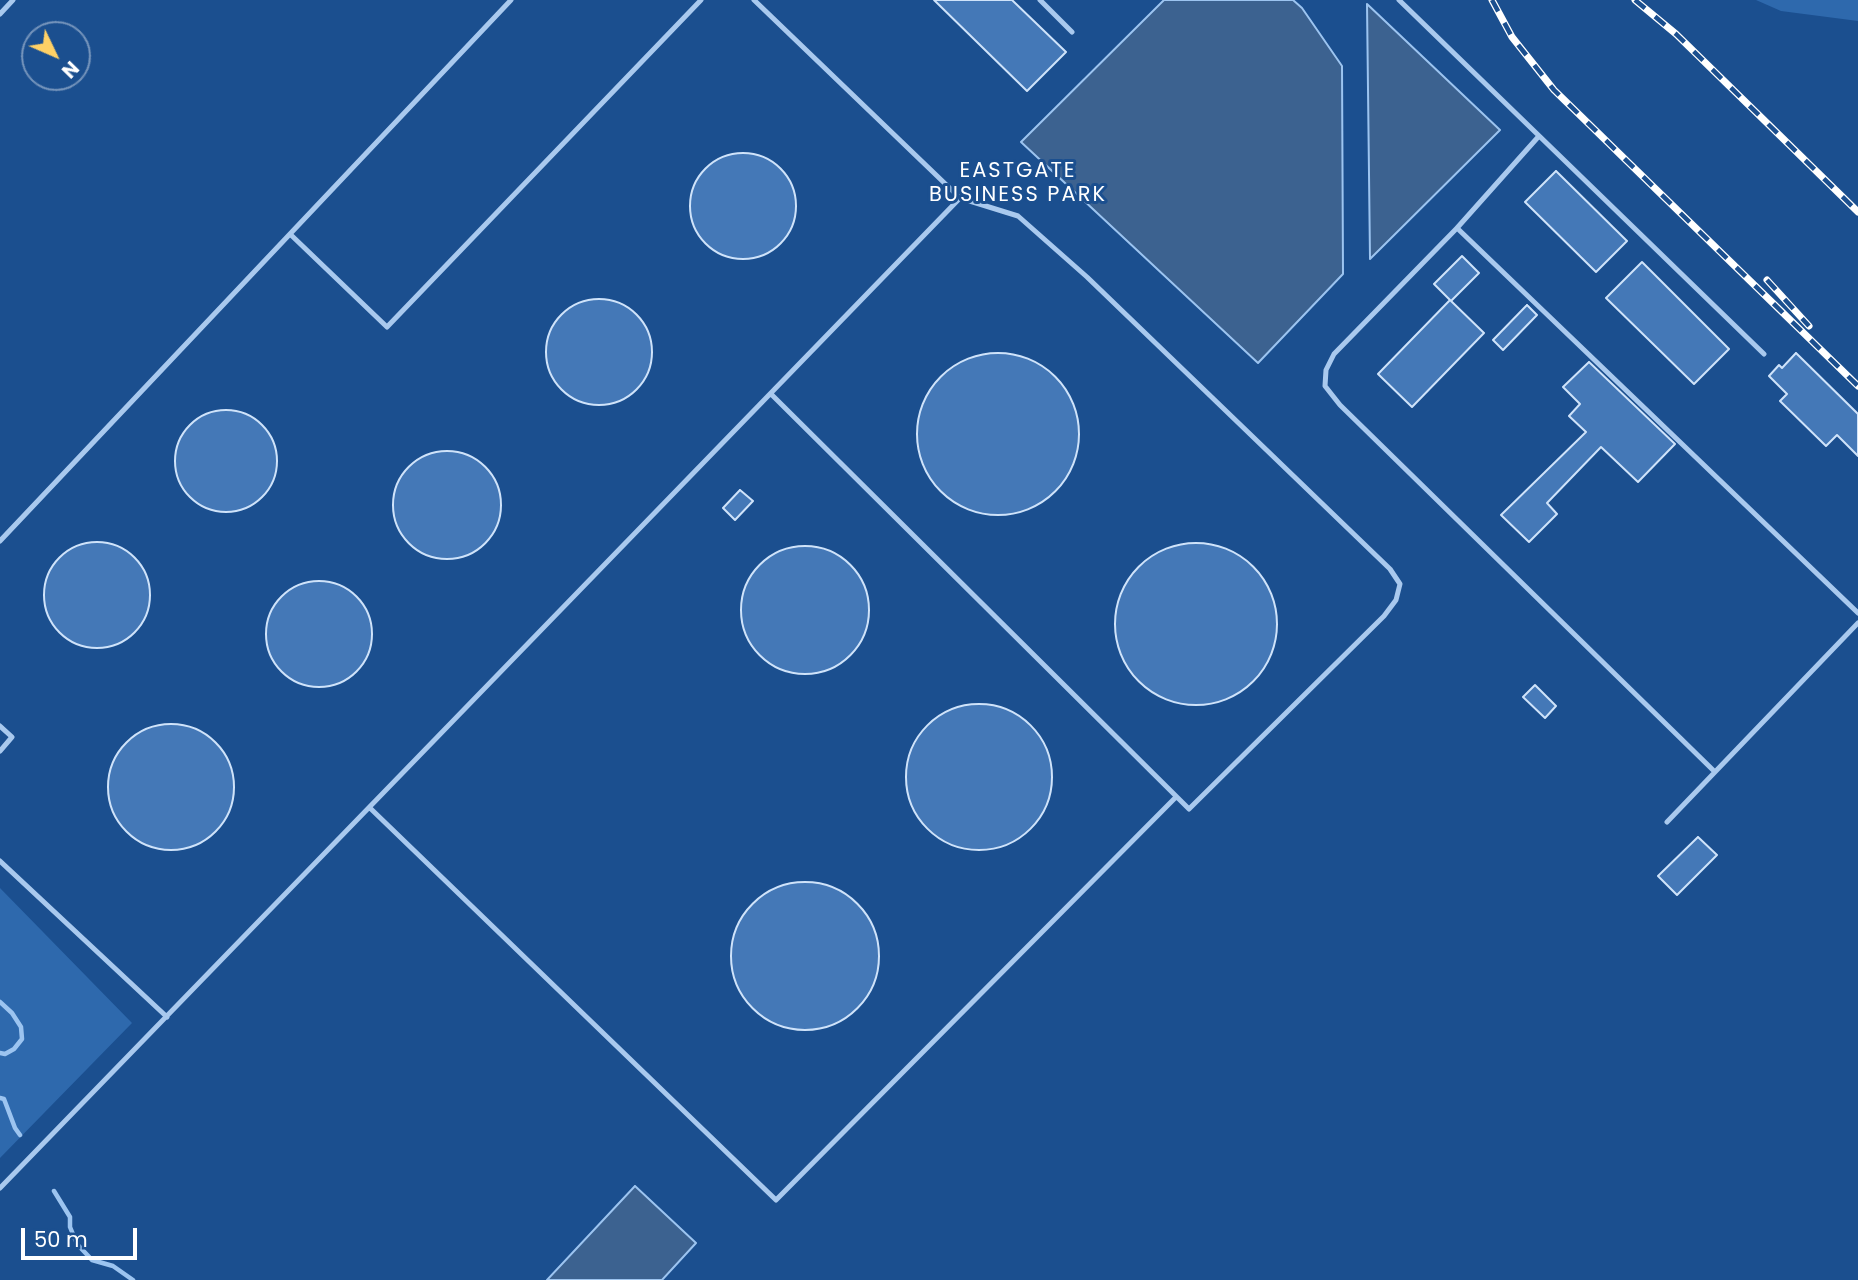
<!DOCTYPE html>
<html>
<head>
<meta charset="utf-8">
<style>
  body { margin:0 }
  #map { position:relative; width:1858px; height:1280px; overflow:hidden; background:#1b4f8f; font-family:Poppins,sans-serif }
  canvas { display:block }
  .north { position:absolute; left:21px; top:21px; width:70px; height:70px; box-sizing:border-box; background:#1b4f8f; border:2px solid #7695bc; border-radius:50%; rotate:134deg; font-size:19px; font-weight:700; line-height:28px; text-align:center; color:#fff }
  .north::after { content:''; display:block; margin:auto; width:24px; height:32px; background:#ffd166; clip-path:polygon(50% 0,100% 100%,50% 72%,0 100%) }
  .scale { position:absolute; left:21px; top:1228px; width:116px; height:32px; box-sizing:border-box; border:4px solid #fff; border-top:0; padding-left:9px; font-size:21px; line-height:24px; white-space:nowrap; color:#fff; -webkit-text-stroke:5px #1b4f8f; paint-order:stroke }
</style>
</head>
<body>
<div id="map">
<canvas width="1858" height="1280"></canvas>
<div class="north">N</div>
<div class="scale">50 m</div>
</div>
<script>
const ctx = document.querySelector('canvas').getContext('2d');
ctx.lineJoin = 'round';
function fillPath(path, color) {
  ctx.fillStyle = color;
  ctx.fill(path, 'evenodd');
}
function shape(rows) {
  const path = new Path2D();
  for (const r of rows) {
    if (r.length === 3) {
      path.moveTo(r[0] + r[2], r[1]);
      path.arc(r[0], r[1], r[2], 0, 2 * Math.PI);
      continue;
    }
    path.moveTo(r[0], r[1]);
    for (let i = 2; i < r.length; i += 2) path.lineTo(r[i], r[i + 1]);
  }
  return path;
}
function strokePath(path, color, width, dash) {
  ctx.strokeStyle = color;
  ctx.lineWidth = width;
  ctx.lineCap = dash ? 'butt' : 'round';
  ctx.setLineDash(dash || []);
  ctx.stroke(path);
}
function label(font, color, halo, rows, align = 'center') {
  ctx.font = font + ' Poppins,sans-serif';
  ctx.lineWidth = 6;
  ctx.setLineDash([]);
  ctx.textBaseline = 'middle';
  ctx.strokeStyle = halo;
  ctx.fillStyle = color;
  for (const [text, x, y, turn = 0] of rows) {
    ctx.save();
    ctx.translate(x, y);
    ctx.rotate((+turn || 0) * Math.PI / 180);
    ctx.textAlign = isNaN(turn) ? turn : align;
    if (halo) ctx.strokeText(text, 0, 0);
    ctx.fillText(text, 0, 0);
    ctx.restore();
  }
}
fillPath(shape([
  [1756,0,1858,0,1858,21,1781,11],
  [0,888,132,1023,0,1158]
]), '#2e69ad');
const water = shape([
  [1164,0,1293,0,1302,8,1342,66,1343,274,1258,363,1021,142,1164,0],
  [1367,4,1500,130,1370,259,1367,4],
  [635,1186,696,1243,662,1280,547,1280,635,1186]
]);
fillPath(water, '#3c6290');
strokePath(water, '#9cc4f0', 2);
strokePath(shape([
  [0,1002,12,1013,21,1027,22,1039,14,1049,5,1054,0,1053],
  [0,1098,4,1099,15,1128,20,1135],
  [54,1191,70,1217,70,1227,77,1244,92,1260,113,1266,133,1280]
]), '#9cc4f0', 4.5);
const building = shape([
  [934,0,1012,0,1066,52,1027,91,934,0],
  [743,206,53],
  [1556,171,1627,241,1596,272,1525,202,1556,171],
  [1462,256,1479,273,1451,301,1434,284,1462,256],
  [1642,262,1729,349,1694,384,1606,298,1642,262],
  [599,352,53],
  [1450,300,1484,333,1412,407,1378,374,1450,300],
  [1527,305,1537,315,1503,350,1493,340,1527,305],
  [1796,353,1858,414,1858,456,1837,435,1826,446,1780,401,1787,394,1769,376,1779,365,1782,368,1796,353],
  [998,434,81],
  [1589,362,1675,444,1638,482,1601,447,1547,503,1557,514,1529,542,1501,515,1586,432,1569,416,1580,404,1563,387,1589,362],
  [226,461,51],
  [447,505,54],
  [740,490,753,501,735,520,723,508,740,490],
  [97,595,53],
  [1196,624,81],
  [805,610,64],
  [319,634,53],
  [1535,685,1556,706,1545,718,1523,697,1535,685],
  [979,777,73],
  [171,787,63],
  [1698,837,1717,855,1677,895,1658,876,1698,837],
  [805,956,74]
]);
fillPath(building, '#4478b7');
strokePath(building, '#cfe3fa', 2);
strokePath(shape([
  [754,0,960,198],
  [1040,0,1072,32],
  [1399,0,1764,354],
  [0,14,13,0],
  [1539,136,1457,228,1858,613],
  [1457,228,1334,354,1326,370,1325,386,1340,405,1715,772],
  [290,234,387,327,701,0],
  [0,541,511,0],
  [0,726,12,737,0,751],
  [370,808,776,1200,1176,797],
  [1667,822,1858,623],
  [0,861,167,1017],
  [0,1188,960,198,1018,216,1087,277,1390,569,1400,584,1396,600,1384,616,1189,809,771,394]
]), '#a9c9ee', 5);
const rail = shape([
  [1492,0,1512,37,1554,90,1858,386],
  [1635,0,1676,34,1858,212],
  [1767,280,1809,326]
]);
strokePath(rail, '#fff', 7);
strokePath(rail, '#1b4f8f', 4.5, [13]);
ctx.letterSpacing = '2px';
label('21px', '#fff', '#1b4f8f', [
  ["EASTGATE",1018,172],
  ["BUSINESS PARK",1018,196]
]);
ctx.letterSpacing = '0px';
</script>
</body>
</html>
